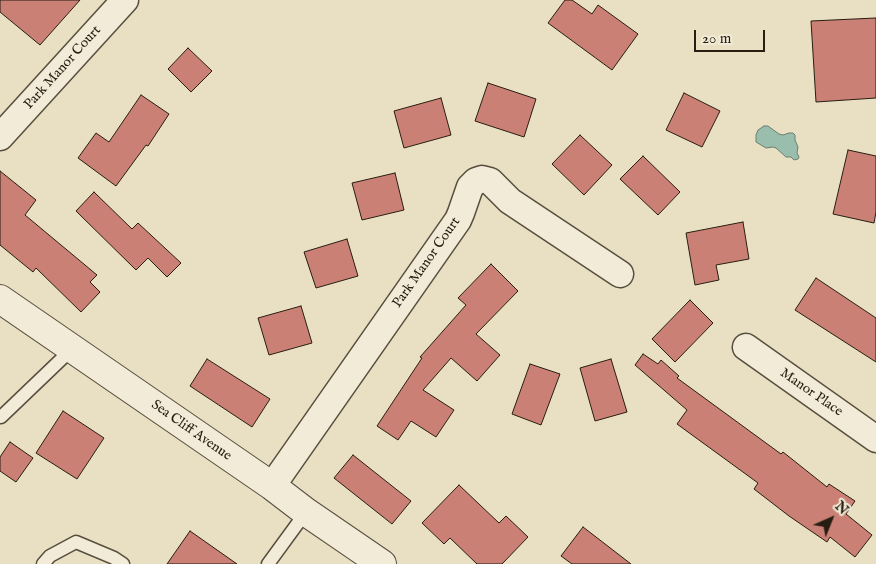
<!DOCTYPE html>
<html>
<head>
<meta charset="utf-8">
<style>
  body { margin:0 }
  #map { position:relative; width:876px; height:564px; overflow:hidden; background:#e9e0c3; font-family:"IM FELL English",serif }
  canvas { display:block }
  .north { position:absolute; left:806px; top:494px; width:50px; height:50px; -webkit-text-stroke:4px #f1ebd8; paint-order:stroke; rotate:44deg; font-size:14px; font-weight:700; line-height:20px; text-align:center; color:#281d11 }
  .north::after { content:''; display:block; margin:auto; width:18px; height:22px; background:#281d11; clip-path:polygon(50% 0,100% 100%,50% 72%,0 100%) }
  .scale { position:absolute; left:694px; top:30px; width:71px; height:22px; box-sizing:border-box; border:2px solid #281d11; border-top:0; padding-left:6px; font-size:15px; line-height:18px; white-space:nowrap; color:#281d11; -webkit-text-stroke:4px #f1ebd8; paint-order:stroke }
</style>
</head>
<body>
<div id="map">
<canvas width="876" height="564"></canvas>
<div class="north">N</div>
<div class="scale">20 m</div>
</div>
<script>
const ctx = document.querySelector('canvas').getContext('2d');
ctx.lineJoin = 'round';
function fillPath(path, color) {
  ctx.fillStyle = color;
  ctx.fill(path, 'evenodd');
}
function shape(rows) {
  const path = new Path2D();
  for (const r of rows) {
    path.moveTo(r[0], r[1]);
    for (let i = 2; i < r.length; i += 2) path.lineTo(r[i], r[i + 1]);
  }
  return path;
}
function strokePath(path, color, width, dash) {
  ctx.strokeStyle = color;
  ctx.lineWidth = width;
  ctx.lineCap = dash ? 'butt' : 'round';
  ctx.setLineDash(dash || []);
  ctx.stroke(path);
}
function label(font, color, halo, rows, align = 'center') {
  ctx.font = font + ' "IM FELL English",serif';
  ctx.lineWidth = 4;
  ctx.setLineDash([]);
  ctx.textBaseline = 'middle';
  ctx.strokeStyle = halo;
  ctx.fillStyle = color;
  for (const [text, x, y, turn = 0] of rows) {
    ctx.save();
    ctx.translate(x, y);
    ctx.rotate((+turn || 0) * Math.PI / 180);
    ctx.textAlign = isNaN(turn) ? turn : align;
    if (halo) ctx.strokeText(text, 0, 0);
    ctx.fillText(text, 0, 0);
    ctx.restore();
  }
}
const water = shape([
  [764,126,768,126,779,134,783,135,789,133,793,133,795,135,795,140,798,147,797,153,799,157,798,159,794,160,791,157,786,157,776,148,773,147,766,148,756,142,756,135,758,130,764,126]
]);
fillPath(water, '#99bead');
strokePath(water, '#6c7e6f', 1);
const building = shape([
  [0,0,80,0,40,45,0,12,0,0],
  [565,0,572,0,592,14,598,5,638,34,612,70,548,23,565,0],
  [876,18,876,98,816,102,811,21,876,18],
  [188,48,212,71,191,92,168,69,188,48],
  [488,83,536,99,524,137,475,121,488,83],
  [684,93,720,111,702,147,666,130,684,93],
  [141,95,169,114,148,146,146,145,116,186,78,158,96,133,109,142,141,95],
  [441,98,451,135,404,148,394,111,441,98],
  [580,135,612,165,584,195,552,164,580,135],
  [848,150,876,156,876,212,874,223,833,214,848,150],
  [643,156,680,192,658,215,620,179,643,156],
  [0,171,36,200,25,215,97,275,90,282,100,292,81,312,36,268,33,272,0,245,0,171],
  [395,173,404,210,362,220,352,183,395,173],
  [94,192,132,229,138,223,181,263,167,277,148,258,136,270,76,211,94,192],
  [743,222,749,259,716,265,719,280,695,285,686,233,743,222],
  [347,239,358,276,316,288,304,252,347,239],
  [491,264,518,291,476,334,500,355,477,381,451,358,423,390,454,410,436,437,411,421,398,440,377,426,422,358,420,357,466,305,458,298,491,264],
  [816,278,876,318,876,362,795,310,816,278],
  [690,300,713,323,675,362,652,339,690,300],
  [301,306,312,343,269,355,258,318,301,306],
  [643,354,658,364,661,360,679,376,677,378,781,454,783,452,827,487,829,484,855,501,846,514,872,535,855,557,830,537,827,542,789,516,754,489,758,483,677,424,687,410,635,365,643,354],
  [207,359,270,399,252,427,190,386,207,359],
  [611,359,627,412,595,421,580,368,611,359],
  [530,364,560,374,541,425,512,414,530,364],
  [63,411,104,438,77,479,36,453,63,411],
  [10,442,33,458,16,482,0,471,0,457,10,442],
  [353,455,411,501,392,524,334,478,353,455],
  [459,485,499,523,506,516,528,537,502,564,477,564,450,538,444,544,422,523,459,485],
  [583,527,631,564,572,564,561,556,583,527],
  [190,531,237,564,167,564,190,531]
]);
fillPath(building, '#ca8075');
strokePath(building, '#281d11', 1);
const service = shape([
  [1,417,72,349],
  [43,564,50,556,76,542,114,558,123,564],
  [268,564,306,512]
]);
const minor = shape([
  [0,137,125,0],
  [746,347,876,439],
  [272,486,458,220,461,213,470,187,476,181,482,179,490,181,510,201,620,274]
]);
const tertiary = shape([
  [0,299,272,486,306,512,382,564]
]);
strokePath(service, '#584e3e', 15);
strokePath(minor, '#584e3e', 29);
strokePath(tertiary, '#584e3e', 30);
strokePath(service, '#f1ebd8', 12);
strokePath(minor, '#f1ebd8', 26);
strokePath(tertiary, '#f1ebd8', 28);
label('14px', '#281d11', '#f1ebd8', [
  ["Park Manor Court",63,68,-48],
  ["Park Manor Court",427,263,-55],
  ["Manor Place",811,393,35],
  ["Sea Cliff Avenue",191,431,35]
]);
</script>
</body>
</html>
